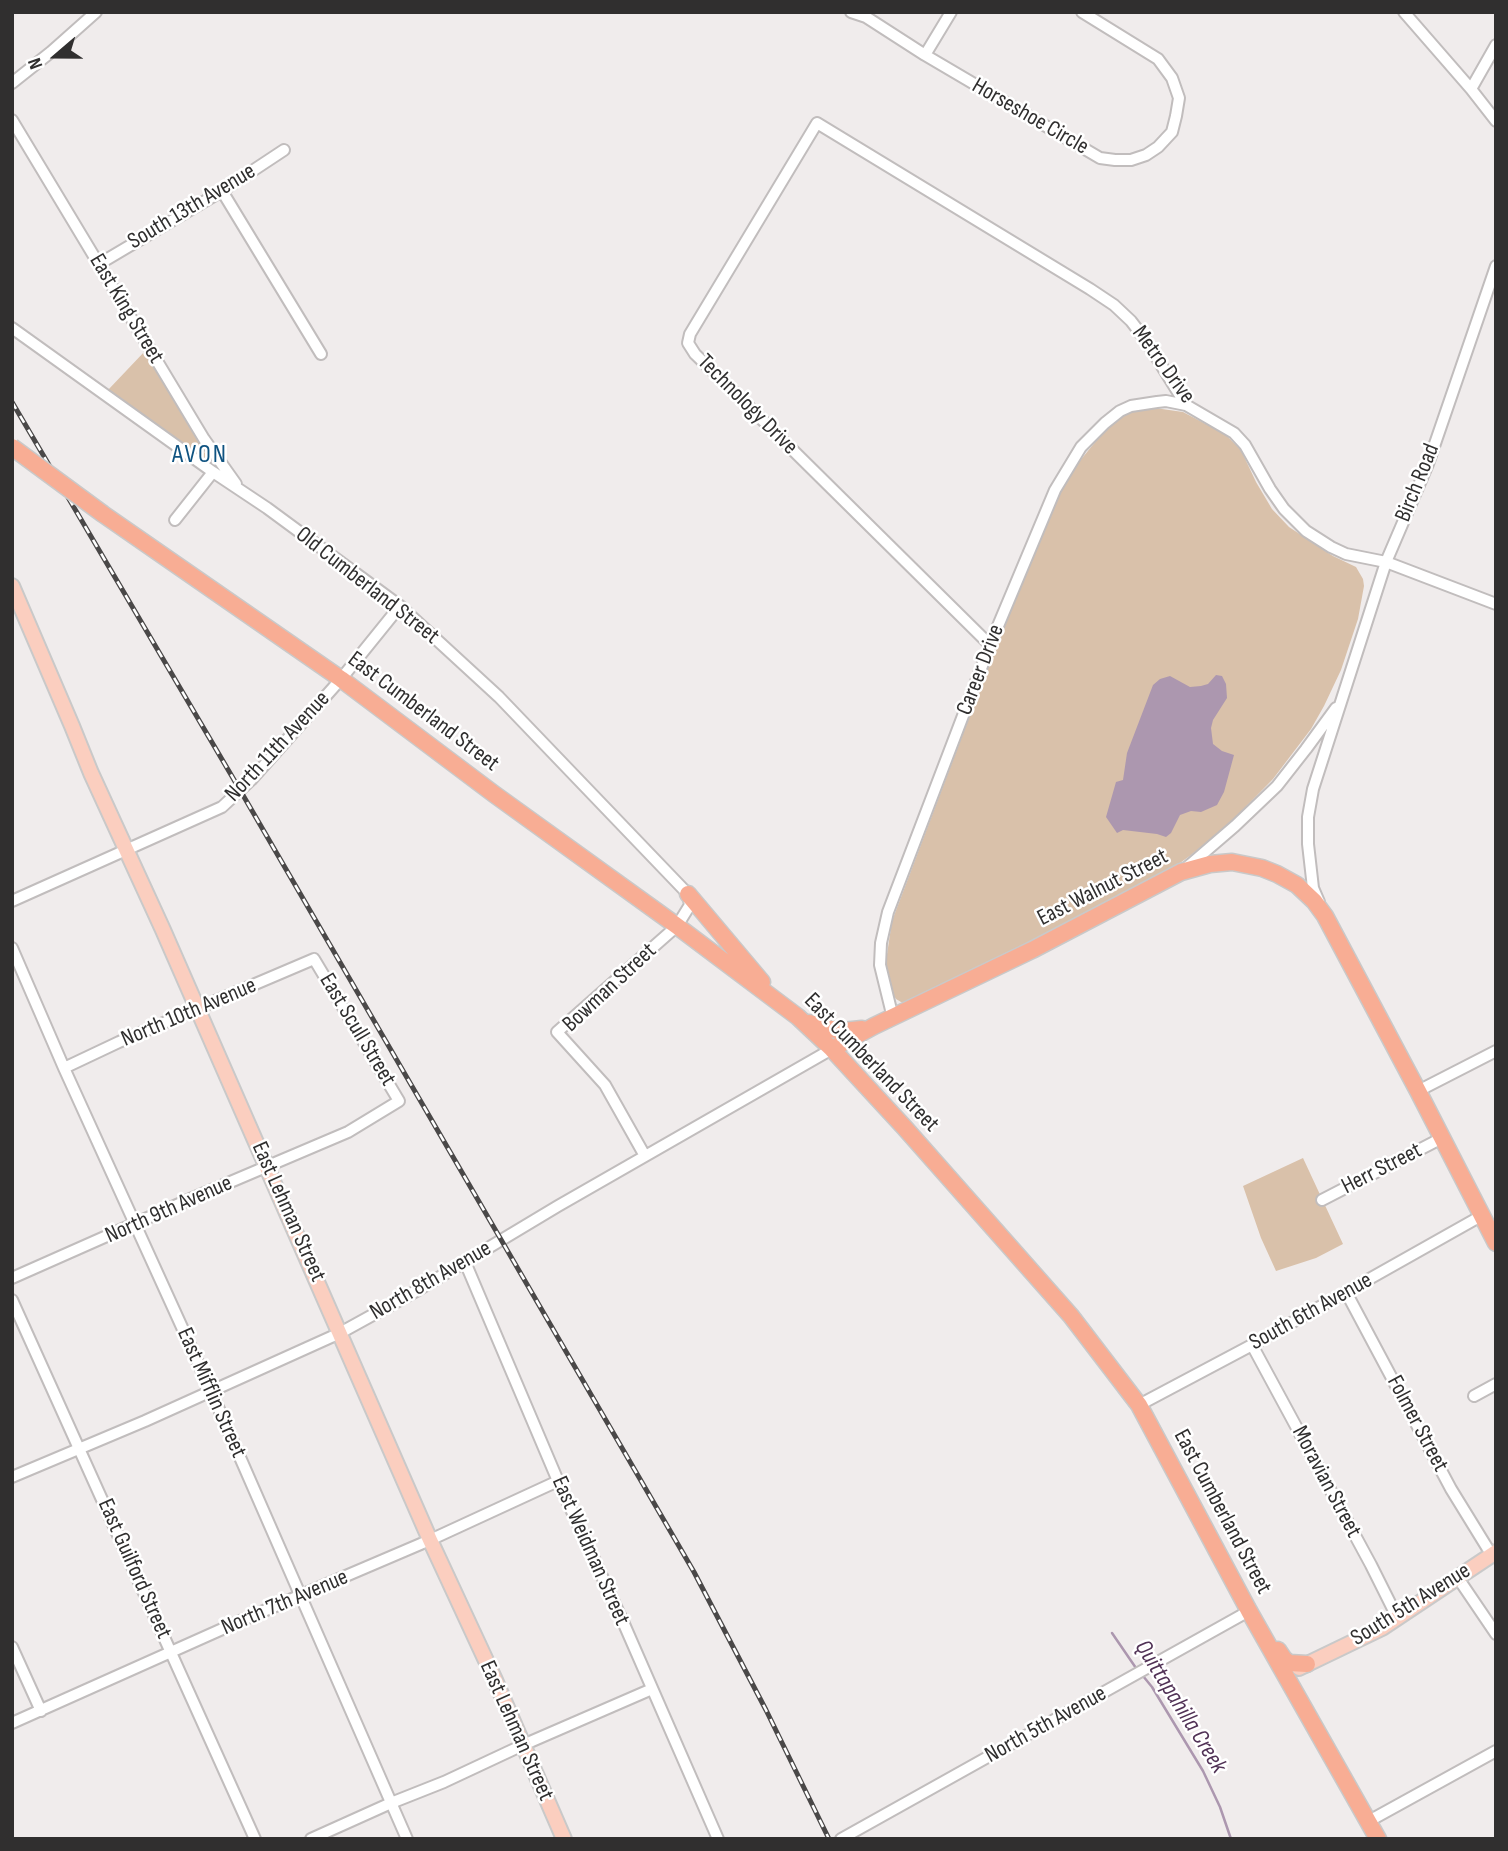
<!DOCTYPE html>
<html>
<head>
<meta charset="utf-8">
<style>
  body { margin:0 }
  #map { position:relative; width:1508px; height:1851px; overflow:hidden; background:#f0ecec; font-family:"Sofia Sans Condensed",sans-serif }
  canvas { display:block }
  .frame { position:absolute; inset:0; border:14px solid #302f2f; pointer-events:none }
  .north { position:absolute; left:21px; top:21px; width:70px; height:70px; -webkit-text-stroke:5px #fff; paint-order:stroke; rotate:250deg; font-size:19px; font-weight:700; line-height:28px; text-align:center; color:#302f2f }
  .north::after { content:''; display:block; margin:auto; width:24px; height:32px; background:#302f2f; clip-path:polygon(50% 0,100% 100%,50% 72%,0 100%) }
</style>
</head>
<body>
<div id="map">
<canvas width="1508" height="1851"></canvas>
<div class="frame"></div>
<div class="north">N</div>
</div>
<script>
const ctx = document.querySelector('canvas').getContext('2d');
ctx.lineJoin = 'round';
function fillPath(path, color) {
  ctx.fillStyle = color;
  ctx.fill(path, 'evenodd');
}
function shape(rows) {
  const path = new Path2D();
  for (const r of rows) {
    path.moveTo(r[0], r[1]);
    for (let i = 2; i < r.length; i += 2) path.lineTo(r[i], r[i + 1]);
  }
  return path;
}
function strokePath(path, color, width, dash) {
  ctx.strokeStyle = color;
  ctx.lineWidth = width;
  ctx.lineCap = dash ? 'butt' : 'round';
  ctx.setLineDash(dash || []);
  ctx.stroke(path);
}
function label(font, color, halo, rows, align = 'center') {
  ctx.font = font + ' "Sofia Sans Condensed",sans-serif';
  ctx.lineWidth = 5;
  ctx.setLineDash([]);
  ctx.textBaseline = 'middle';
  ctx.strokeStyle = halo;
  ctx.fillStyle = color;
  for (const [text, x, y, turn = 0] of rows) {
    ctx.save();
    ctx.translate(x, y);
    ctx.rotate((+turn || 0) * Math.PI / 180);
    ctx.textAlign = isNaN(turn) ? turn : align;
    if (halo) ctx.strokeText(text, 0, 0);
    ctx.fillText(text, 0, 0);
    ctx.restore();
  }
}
fillPath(shape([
  [145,351,213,467,108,390],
  [1155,408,1183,412,1225,434,1241,450,1256,482,1272,509,1289,527,1333,556,1356,567,1363,579,1364,586,1358,619,1341,670,1324,706,1311,729,1273,779,1230,823,1191,855,1173,868,958,982,905,1003,901,1002,896,999,892,993,887,976,886,961,892,921,1011,607,1043,531,1063,488,1074,468,1105,430,1116,419,1131,412],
  [1303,1158,1343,1244,1316,1258,1276,1271,1261,1238,1243,1186]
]), '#d9c1aa');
fillPath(shape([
  [1216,675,1222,676,1226,684,1227,698,1213,720,1211,728,1213,744,1222,751,1234,755,1224,792,1217,805,1201,812,1191,811,1180,815,1171,833,1166,837,1157,834,1123,830,1117,833,1106,817,1116,782,1123,780,1127,753,1153,685,1160,679,1170,676,1190,687,1201,686,1208,684]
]), '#ac97af');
strokePath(shape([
  [1112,1633,1138,1671],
  [1143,1676,1152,1687,1203,1771,1220,1807,1231,1839]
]), '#ac97af', 2.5);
const minor = shape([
  [851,12,866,17,925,55,1100,158,1115,160,1131,160,1146,155,1158,147,1172,132,1176,116,1179,98,1172,78,1158,59,1082,12],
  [1404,12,1471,89,1496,121],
  [925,55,951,12],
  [12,83,51,52,96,12],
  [1471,89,1496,45],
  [12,120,204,439,236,484],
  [222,191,321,354],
  [99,264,222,191,284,150],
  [12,328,213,472,267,508,400,606,499,697,688,894,690,905,677,926,557,1032,605,1085,645,1156],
  [175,520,213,472],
  [990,645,733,391,695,354,688,343,690,334,817,123,1090,289,1114,305,1131,321,1147,342,1186,405,1234,433,1245,445,1270,489,1284,509,1306,531,1331,547,1346,554,1386,562,1496,604],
  [1185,869,1235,826,1277,786,1306,749,1336,708],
  [12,901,222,807,251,780,341,679,400,606],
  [1319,902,1313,888,1308,844,1308,817,1313,789,1386,562,1428,464,1496,266],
  [12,948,64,1068,211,1391,407,1839],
  [893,1018,880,965,881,943,888,912,990,645,1055,490,1081,447,1105,423,1120,411,1131,406,1157,402,1166,401,1186,405],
  [1418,1091,1496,1051],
  [1322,1200,1442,1138],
  [465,1262,558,1481,624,1624,718,1839],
  [12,1278,188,1200,348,1132,399,1101,314,959,119,1042,64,1068],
  [1346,1292,1451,1489,1491,1554],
  [12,1300,255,1839],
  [1252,1345,1371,1565,1398,1619],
  [1474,1396,1496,1384],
  [1139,1405,1252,1345,1481,1216],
  [12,1477,145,1421,340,1333,418,1290,558,1206,832,1049],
  [1458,1578,1496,1634],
  [12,1647,41,1711],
  [12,1723,238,1622,430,1540,558,1481],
  [1369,1821,1496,1751],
  [311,1839,391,1803,444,1782,523,1745,652,1689],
  [841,1839,1249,1611]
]);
const major = shape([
  [12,586,72,726,91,773,163,930,430,1540,495,1680,564,1839],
  [1299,1668,1382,1628,1496,1552]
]);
const highway = shape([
  [103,514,341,679,494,794,677,926,798,1017,832,1049,904,1127,1071,1316,1139,1405,1249,1611,1378,1839],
  [688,894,762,982],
  [809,1023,825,1028,843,1031,862,1029],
  [832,1049,874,1026,1032,950,1181,872,1210,864,1232,862,1262,868,1277,874,1297,885,1314,901,1325,916,1418,1091,1496,1243],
  [1278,1650,1284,1659,1289,1663,1307,1664]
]);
strokePath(minor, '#c1bdbd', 14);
strokePath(major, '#c9c9c9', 18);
strokePath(highway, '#c9c9c9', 19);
strokePath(minor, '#fff', 10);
strokePath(major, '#fbcebf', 14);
strokePath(highway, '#f8ad94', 16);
const rail = shape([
  [12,402,240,790,694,1572,766,1710,829,1839]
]);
strokePath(rail, '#4a4848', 5);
strokePath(rail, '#fff', 2.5, [8]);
const highwayBridge = shape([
  [12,447,103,514]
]);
strokePath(highwayBridge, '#c9c9c9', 19, []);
strokePath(highwayBridge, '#f8ad94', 16);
label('23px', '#302f2f', '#fff', [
  ["Horseshoe Circle",1030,117,30],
  ["South 13th Avenue",192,207,-31],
  ["East King Street",126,309,59],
  ["Metro Drive",1163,365,54],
  ["Technology Drive",747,405,45],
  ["Birch Road",1418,483,-68],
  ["Old Cumberland Street",367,586,38],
  ["Career Drive",981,670,-69],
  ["East Cumberland Street",423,712,37],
  ["North 11th Avenue",278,747,-47],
  ["East Walnut Street",1103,888,-27],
  ["Bowman Street",610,988,-43],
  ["North 10th Avenue",189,1013,-23],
  ["East Scull Street",357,1030,59],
  ["East Cumberland Street",871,1063,46],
  ["Herr Street",1382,1169,-27],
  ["North 9th Avenue",169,1210,-24],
  ["East Lehman Street",288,1212,66],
  ["North 8th Avenue",431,1281,-30],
  ["South 6th Avenue",1311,1312,-29],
  ["East Mifflin Street",211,1393,66],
  ["Folmer Street",1417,1424,62],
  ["Moravian Street",1326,1482,62],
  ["East Cumberland Street",1222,1512,62],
  ["East Weidman Street",590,1551,66],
  ["East Guilford Street",134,1569,66],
  ["North 7th Avenue",285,1603,-23],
  ["South 5th Avenue",1411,1605,-32],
  ["North 5th Avenue",1046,1725,-29],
  ["East Lehman Street",516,1731,66]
]);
label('italic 24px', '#513256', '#fff', [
  ["Quittapahilla Creek",1180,1707,58]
]);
ctx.letterSpacing = '2px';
label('26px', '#0f5381', '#fff', [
  ["AVON",200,455]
]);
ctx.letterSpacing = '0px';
</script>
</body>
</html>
